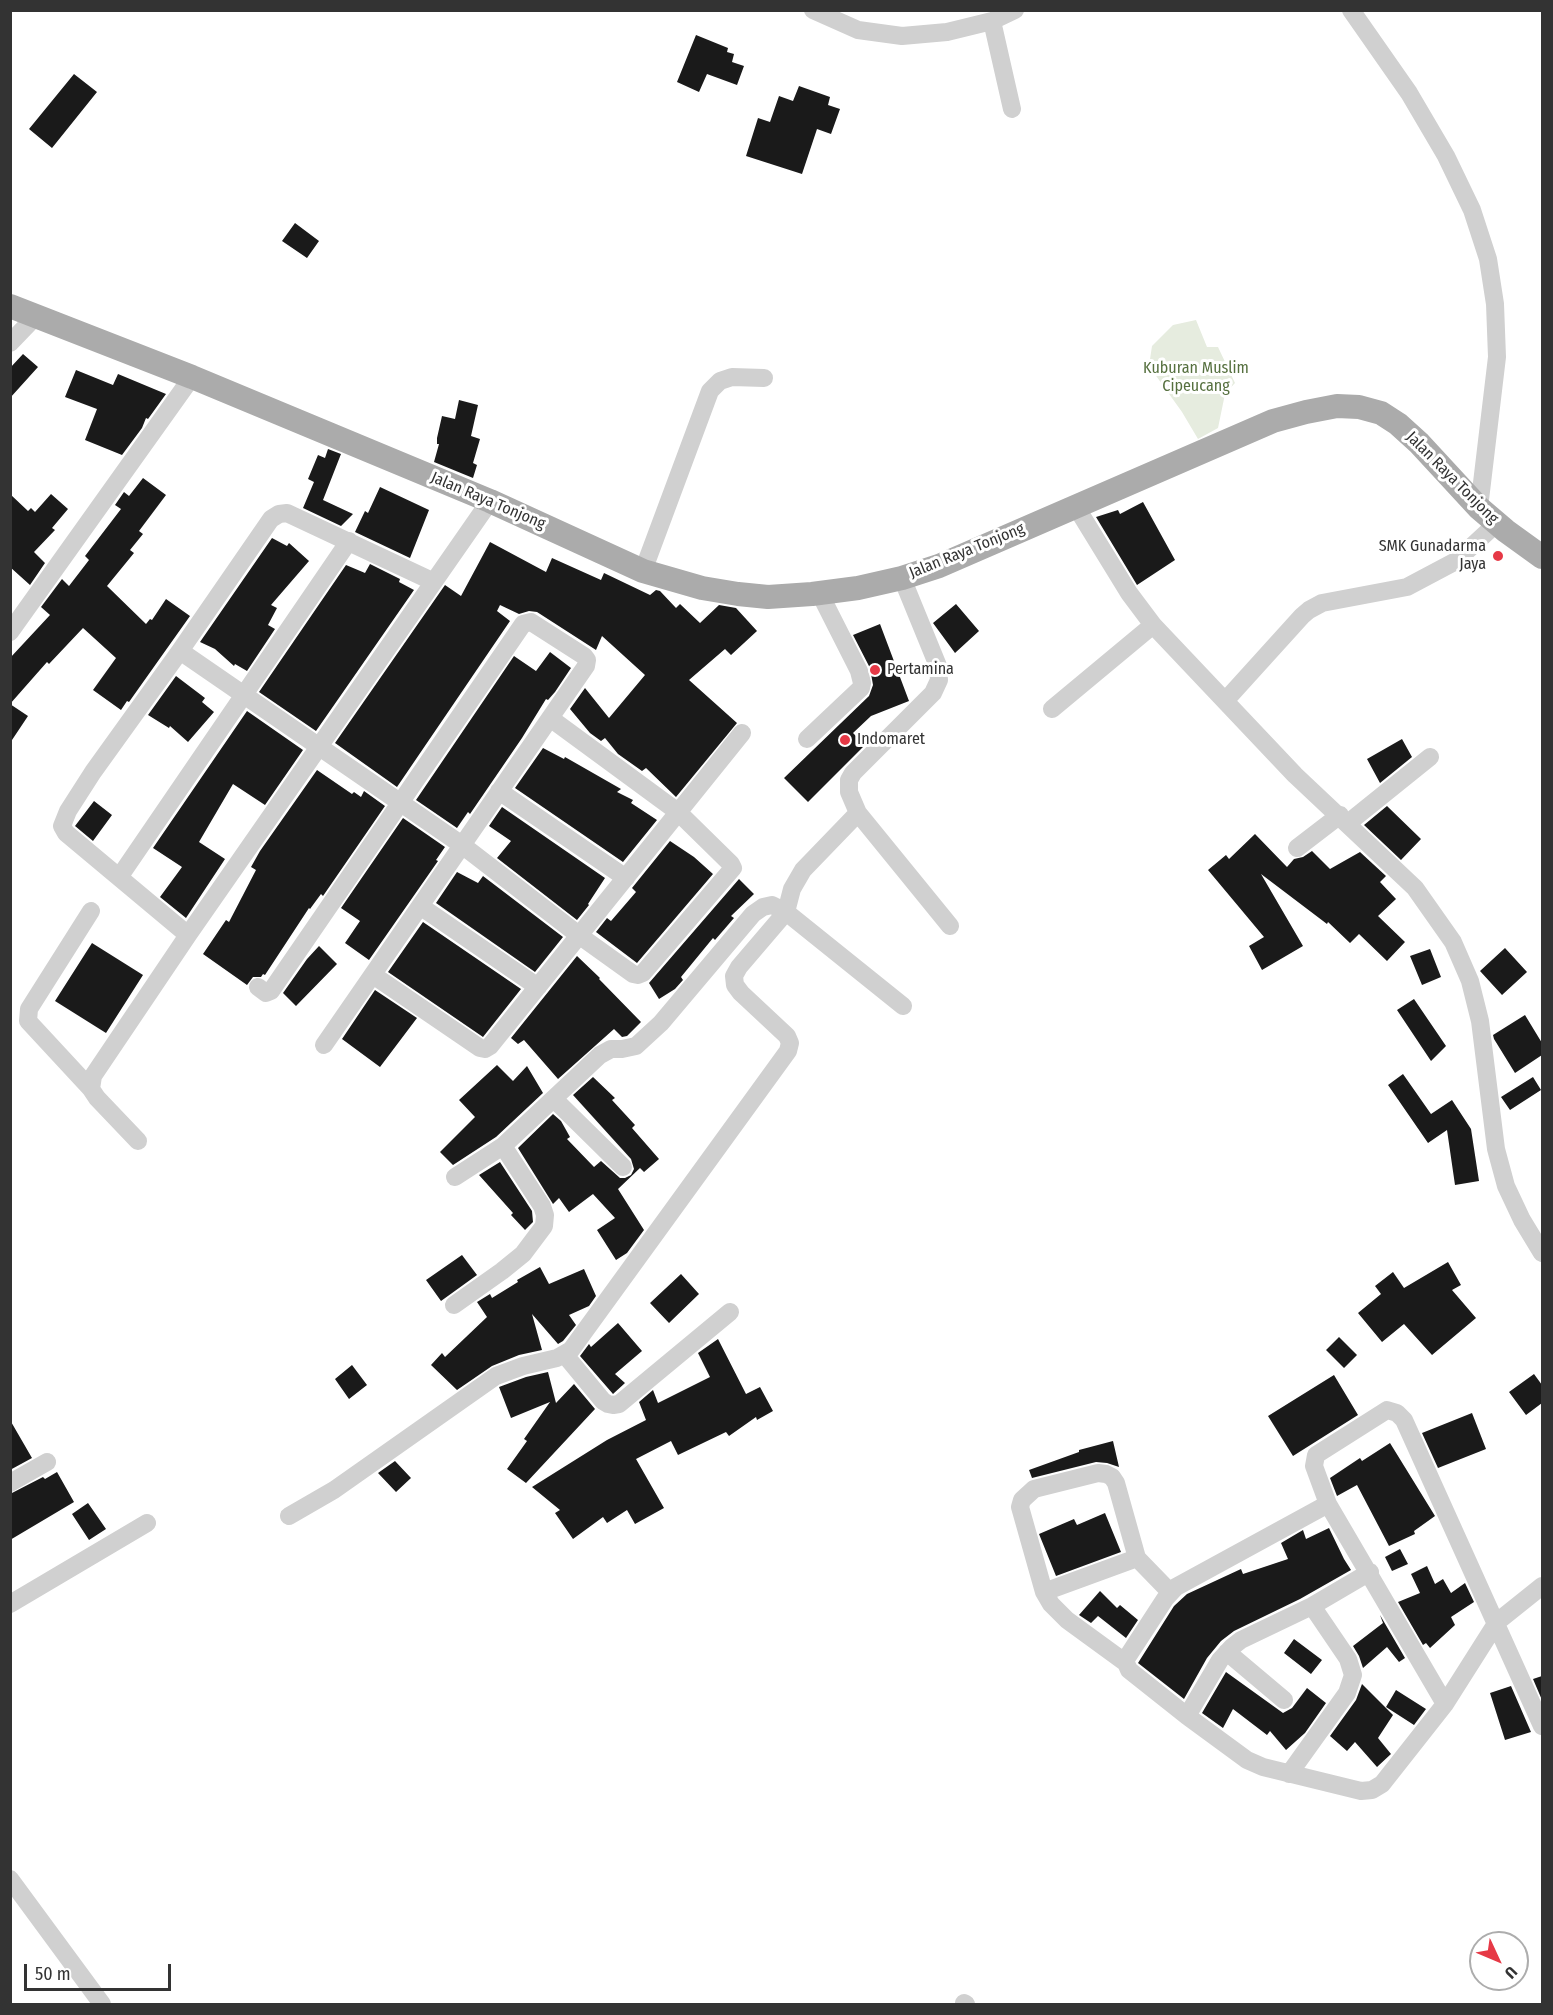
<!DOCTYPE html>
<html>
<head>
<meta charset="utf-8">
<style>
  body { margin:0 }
  #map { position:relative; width:1553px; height:2015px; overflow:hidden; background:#fff; font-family:"Fira Sans Condensed",sans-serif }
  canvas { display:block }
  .frame { position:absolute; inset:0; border:12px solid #333; pointer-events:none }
  .north { position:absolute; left:1469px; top:1931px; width:60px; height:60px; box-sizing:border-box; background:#fff; border:2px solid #adadad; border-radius:50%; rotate:134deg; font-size:16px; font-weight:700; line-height:24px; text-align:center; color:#333 }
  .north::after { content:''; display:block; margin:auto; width:21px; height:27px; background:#e63946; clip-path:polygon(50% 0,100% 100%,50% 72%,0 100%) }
  .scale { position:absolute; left:24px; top:1964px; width:147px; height:27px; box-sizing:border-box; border:3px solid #333; border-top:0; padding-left:8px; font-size:18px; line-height:21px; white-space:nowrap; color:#333; -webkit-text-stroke:4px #fff; paint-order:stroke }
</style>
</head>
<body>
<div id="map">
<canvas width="1553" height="2015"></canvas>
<div class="frame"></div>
<div class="north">U</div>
<div class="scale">50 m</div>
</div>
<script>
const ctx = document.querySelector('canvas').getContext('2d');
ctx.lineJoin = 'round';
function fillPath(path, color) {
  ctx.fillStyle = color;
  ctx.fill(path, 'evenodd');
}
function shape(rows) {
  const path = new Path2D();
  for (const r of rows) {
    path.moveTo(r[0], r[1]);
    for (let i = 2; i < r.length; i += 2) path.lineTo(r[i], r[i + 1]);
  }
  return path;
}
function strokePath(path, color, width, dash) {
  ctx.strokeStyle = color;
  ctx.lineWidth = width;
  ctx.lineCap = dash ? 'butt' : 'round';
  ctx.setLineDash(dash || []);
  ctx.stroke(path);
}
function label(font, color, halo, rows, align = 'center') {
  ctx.font = font + ' "Fira Sans Condensed",sans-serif';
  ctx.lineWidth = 6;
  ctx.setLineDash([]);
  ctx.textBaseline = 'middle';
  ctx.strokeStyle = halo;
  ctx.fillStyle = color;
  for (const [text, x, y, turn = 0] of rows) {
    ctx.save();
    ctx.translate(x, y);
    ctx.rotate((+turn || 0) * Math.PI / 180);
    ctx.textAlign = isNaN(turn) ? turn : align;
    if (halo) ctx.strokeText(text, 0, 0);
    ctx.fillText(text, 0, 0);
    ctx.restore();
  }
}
fillPath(shape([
  [1196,320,1207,347,1218,347,1235,383,1225,394,1218,428,1198,439,1182,412,1149,366,1152,346,1173,325]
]), '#e6ecdf');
fillPath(shape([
  [696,35,728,48,727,52,734,54,732,62,744,66,737,85,707,74,699,92,677,82],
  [74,74,97,92,52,148,29,129],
  [799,86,830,97,828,105,840,109,831,134,817,129,802,174,746,156,758,118,770,122,779,96,793,101],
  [295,223,319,241,307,258,282,241],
  [23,354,38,367,10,398,10,368],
  [76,370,113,385,118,374,166,394,148,419,146,418,142,428,122,455,85,440,97,409,65,397],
  [459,400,478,405,471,436,480,439,473,463,477,465,473,478,434,462,439,444,437,444,437,438,442,416,455,419],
  [328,449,341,454,323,500,353,514,341,526,303,508,314,482,308,479,318,455,325,458],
  [143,478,166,495,139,531,143,534,130,550,134,553,107,586,146,624,150,619,152,620,166,599,190,616,129,702,127,701,121,710,93,690,116,658,83,628,49,664,47,662,10,704,10,658,50,615,41,607,62,579,69,586,89,560,85,556,121,509,115,505,124,492,129,496],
  [380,487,429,510,410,558,355,532,365,511,368,513],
  [10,494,28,511,31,508,35,512,51,494,68,509,52,528,55,530,34,552,45,563,30,585,10,567],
  [1143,502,1175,560,1137,585,1096,517,1118,510,1120,514],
  [272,538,287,546,289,543,309,561,271,605,277,608,268,625,275,629,247,671,235,664,234,666,215,649,200,642],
  [490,542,546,572,552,558,601,580,604,573,650,595,656,590,660,591,676,608,680,604,700,623,719,605,736,608,757,631,731,655,725,649,689,680,737,723,676,797,646,768,642,771,618,754,605,738,601,741,590,733,570,709,585,688,609,718,645,675,602,636,596,650,537,612,529,611,519,614,500,605,497,611,510,621,397,787,335,743,445,585,461,596],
  [370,564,400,579,399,582,414,590,316,731,259,692,346,565,365,573],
  [956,604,979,631,955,653,933,623],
  [880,624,909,701,871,716,853,733,865,745,808,802,784,778,869,696,873,685,870,668,853,635],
  [550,652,571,668,555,692,548,700,546,699,522,738,470,814,468,812,457,828,416,800,514,656,536,671],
  [176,676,205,698,202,702,214,712,188,742,170,726,169,728,148,715],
  [10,704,28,716,10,743],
  [247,711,303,750,265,805,233,784,199,842,225,859,186,918,160,897,182,867,153,848],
  [1402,739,1412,757,1380,783,1367,759],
  [543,748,564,759,565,757,621,789,617,792,633,800,631,803,657,820,623,862,515,788],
  [317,770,352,794,354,792,361,797,364,791,385,806,323,896,321,894,310,909,309,908,265,975,263,974,261,977,253,977,247,985,203,954,226,920,229,922,256,870,251,867,260,851],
  [94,801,112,815,93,841,75,826],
  [1387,806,1421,839,1401,860,1364,825],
  [502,807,605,878,588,904,589,905,577,920,497,858,511,841,489,826],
  [403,818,445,847,436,860,438,861,369,960,345,943,360,921,341,908],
  [1255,834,1287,867,1294,859,1303,857,1312,851,1330,869,1360,852,1386,876,1380,882,1396,899,1378,916,1405,942,1387,961,1359,934,1350,943,1328,922,1327,924,1261,874,1303,946,1262,970,1249,946,1264,937,1208,870,1226,855,1229,859],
  [670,841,694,857,713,874,637,963,596,932,607,918,611,921,636,892,632,888],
  [457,872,478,883,483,876,563,937,535,972,436,903],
  [739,879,754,894,731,916,734,918,715,940,713,938,681,977,683,980,675,989,659,999,649,983],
  [423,922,521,989,483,1037,388,972],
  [92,943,143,975,106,1033,55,1001],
  [319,946,337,964,296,1006,283,993,307,959],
  [1505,948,1527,972,1502,995,1480,971],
  [1430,949,1441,977,1422,985,1410,956],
  [577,956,600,978,599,979,641,1022,627,1036,622,1037,614,1029,558,1079,524,1040,518,1044,511,1038],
  [375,990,417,1018,380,1067,342,1039],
  [1414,999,1446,1046,1431,1061,1397,1010],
  [1525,1015,1542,1043,1542,1055,1515,1073,1494,1039,1493,1035],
  [497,1065,513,1081,527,1066,543,1093,496,1137,453,1165,440,1152,475,1117,459,1100],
  [1403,1074,1431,1114,1452,1100,1471,1129,1479,1181,1455,1185,1447,1130,1428,1143,1388,1085],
  [593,1077,615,1098,612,1100,635,1125,632,1128,659,1159,644,1172,640,1168,618,1189,644,1230,627,1253,616,1260,597,1230,615,1218,593,1194,569,1212,559,1198,553,1204,518,1148,553,1114,561,1121,570,1137,567,1139,594,1167,601,1161,620,1178,625,1178,631,1175,634,1169,631,1159,573,1095],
  [1533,1077,1541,1090,1510,1110,1501,1097],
  [500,1162,532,1211,533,1222,525,1230,511,1215,513,1213,479,1175],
  [462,1255,477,1275,441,1301,426,1280],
  [1448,1262,1461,1285,1452,1290,1476,1318,1432,1355,1404,1324,1382,1342,1358,1313,1381,1294,1375,1286,1393,1272,1404,1288],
  [540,1267,549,1284,584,1269,596,1296,589,1306,569,1315,576,1325,563,1341,558,1344,532,1314,542,1350,519,1355,492,1366,457,1390,431,1365,442,1353,445,1357,487,1317,477,1302,490,1294,492,1298,518,1282,517,1280],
  [681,1274,699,1294,669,1323,650,1303],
  [618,1323,642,1351,615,1374,625,1383,613,1394,580,1356,589,1344,591,1347],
  [1339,1337,1357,1355,1344,1368,1326,1350],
  [718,1339,746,1394,760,1387,773,1411,757,1420,756,1417,729,1436,726,1432,678,1455,671,1441,636,1459,664,1508,635,1524,627,1510,607,1523,603,1517,573,1539,555,1513,560,1510,532,1487,607,1440,646,1420,639,1402,653,1390,658,1403,710,1377,698,1353],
  [352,1365,367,1385,349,1399,335,1379],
  [548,1372,556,1403,574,1384,595,1409,526,1483,507,1469,527,1441,524,1439,550,1402,511,1418,499,1387,526,1377],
  [1534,1374,1542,1385,1542,1403,1526,1415,1509,1392],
  [1334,1375,1358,1415,1293,1456,1268,1416],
  [1472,1413,1486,1449,1438,1468,1422,1433],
  [10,1420,32,1458,10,1470],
  [1113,1441,1119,1467,1107,1463,1096,1462,1032,1478,1029,1470,1079,1452,1079,1450],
  [1390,1443,1435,1516,1414,1531,1415,1534,1389,1546,1357,1485,1337,1496,1330,1478,1360,1458,1362,1461],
  [395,1461,411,1478,396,1492,378,1473],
  [57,1472,74,1502,10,1540,10,1494,43,1477,45,1479],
  [88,1503,106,1529,89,1540,72,1514],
  [1105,1513,1121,1552,1056,1576,1039,1534,1074,1519,1077,1525],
  [1329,1528,1344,1559,1351,1570,1300,1599,1234,1631,1221,1641,1207,1658,1184,1699,1138,1663,1174,1606,1187,1594,1241,1569,1243,1574,1288,1559,1281,1543,1303,1530,1306,1539],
  [1400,1549,1408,1564,1392,1571,1385,1557],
  [1427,1566,1435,1584,1443,1579,1451,1593,1465,1583,1474,1602,1451,1617,1455,1625,1430,1648,1426,1643,1423,1645,1398,1602,1420,1593,1411,1574],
  [1100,1591,1117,1608,1120,1605,1138,1620,1126,1638,1098,1616,1091,1623,1079,1615],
  [1380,1615,1405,1658,1399,1662,1387,1647,1363,1668,1359,1656,1353,1646,1383,1623],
  [1294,1639,1322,1660,1311,1674,1284,1653],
  [1226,1672,1283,1713,1292,1708,1307,1688,1326,1703,1305,1733,1286,1750,1270,1731,1267,1735,1233,1709,1223,1728,1202,1713],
  [1542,1676,1542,1700,1533,1679],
  [1362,1684,1393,1715,1378,1738,1391,1754,1377,1767,1355,1742,1347,1751,1330,1736,1356,1700],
  [1511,1686,1531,1732,1505,1740,1490,1693],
  [1396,1690,1426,1709,1414,1725,1386,1707]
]), '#1a1a1a');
strokePath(shape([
  [813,10,858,30,902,36,947,32,992,21,1015,10],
  [1351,10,1409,93,1446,156,1472,210,1488,259,1495,304,1497,357,1479,508],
  [992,21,1012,109],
  [10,343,35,317],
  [1075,505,1129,593,1153,625,1295,775,1415,888,1453,942,1470,981,1480,1021,1496,1149,1506,1186,1522,1220,1542,1253],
  [643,571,710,391,720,381,732,377,764,378],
  [10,632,192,377],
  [180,651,462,845,580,936,633,974,638,975,643,973,733,868,731,864,678,812,550,718],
  [1225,701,1302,616,1309,610,1322,603,1407,587,1456,561,1497,523],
  [1052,709,1153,625],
  [807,739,861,688,862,683,859,671,820,594],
  [499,791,626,878],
  [858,813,950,926],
  [1348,823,1430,757],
  [1297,848,1340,815],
  [120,876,349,541],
  [420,906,538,987],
  [188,935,66,833,62,826,68,811,93,772,180,651,271,519,279,514,287,513,434,582],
  [373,975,480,1048,485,1049,490,1046,742,733],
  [258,987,266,993,271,991,523,624,531,622,584,656,587,660,586,666,324,1045],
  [91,1089,28,1021,29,1009,91,911],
  [554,1099,623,1167],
  [138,1141,97,1098,91,1089,93,1076,188,935,490,501],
  [455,1177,503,1146,600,1055,611,1049,622,1049,636,1046,661,1023,753,914,763,907,772,905,786,912,903,1006],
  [454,1305,502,1271,523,1254,544,1226,545,1215,542,1206,503,1146],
  [565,1355,603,1401,608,1404,613,1405,619,1404,730,1312],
  [10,1483,47,1462],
  [1328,1504,1176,1587,1165,1599,1126,1659,1126,1663,1129,1670,1187,1716,1247,1760,1263,1767,1361,1791,1372,1790,1382,1784,1445,1704,1497,1622,1542,1586],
  [289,1516,334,1490,496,1376,523,1366,557,1358,571,1350,788,1051,790,1043,787,1036,741,993,735,985,734,976,739,967,786,912,792,889,803,870,858,813,849,792,849,780,853,773,933,693,939,680,938,666,902,578],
  [1044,1592,1137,1558],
  [10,1604,147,1523],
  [1227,1652,1284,1700],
  [1126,1663,1067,1620,1051,1604,1044,1592,1020,1507,1022,1500,1034,1489,1098,1473,1106,1474,1112,1477,1116,1483,1137,1558,1170,1592],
  [1445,1704,1328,1504,1314,1466,1316,1455,1387,1410,1397,1413,1404,1420,1542,1726],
  [1187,1716,1220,1660,1232,1647,1241,1640,1312,1606,1370,1572],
  [1289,1774,1347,1693,1353,1675,1348,1659,1312,1606],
  [10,1879,102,2004],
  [964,2003,966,2004]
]), '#d0d0d0', 18);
strokePath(shape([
  [10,306,192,377,490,501,643,571,702,588,738,594,768,597,812,594,858,588,902,578,939,566,1273,421,1306,412,1337,406,1359,407,1381,413,1398,424,1419,443,1479,508,1506,531,1542,557]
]), '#ababab', 24);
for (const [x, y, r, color] of [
  [1498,556,6,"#e63946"],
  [875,670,6,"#e63946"],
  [845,740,6,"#e63946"]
]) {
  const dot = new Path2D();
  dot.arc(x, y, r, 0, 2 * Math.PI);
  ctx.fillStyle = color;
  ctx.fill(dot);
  strokePath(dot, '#fff', 2);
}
label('16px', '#56703f', '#fff', [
  ["Kuburan Muslim",1196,369],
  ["Cipeucang",1196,387]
]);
label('16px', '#333', '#fff', [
  ["Jalan Raya Tonjong",1452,478,45],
  ["Jalan Raya Tonjong",488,501,23],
  ["Jalan Raya Tonjong",967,551,-22]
]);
label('16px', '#333', '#fff', [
  ["SMK Gunadarma",1486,547,"right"],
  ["Jaya",1486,565,"right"],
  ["Pertamina",887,670],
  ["Indomaret",857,740]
], 'left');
</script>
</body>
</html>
